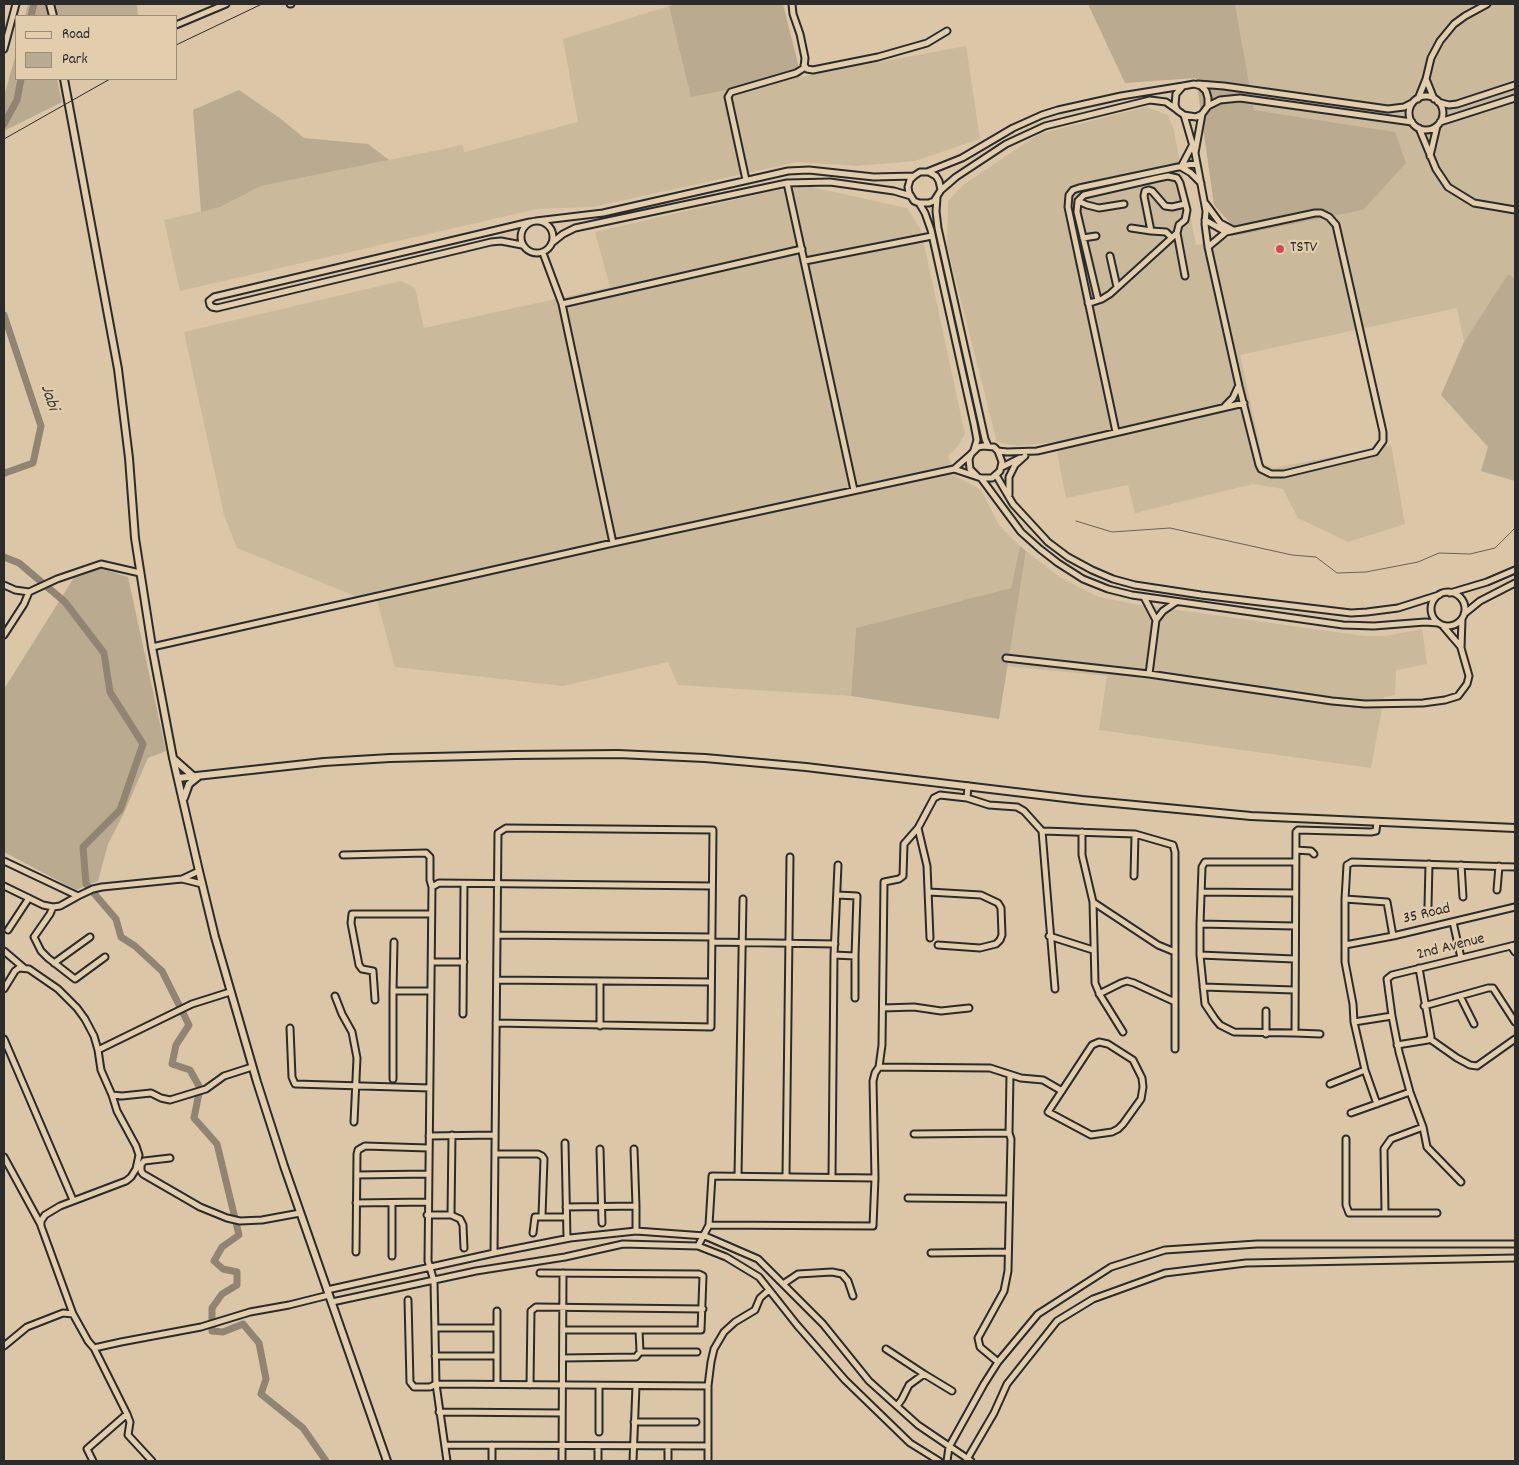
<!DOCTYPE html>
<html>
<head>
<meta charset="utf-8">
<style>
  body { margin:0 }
  #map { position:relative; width:1519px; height:1465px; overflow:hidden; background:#dbc7a7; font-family:Dekko,sans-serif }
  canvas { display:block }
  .frame { position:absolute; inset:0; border:5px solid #2b2b2b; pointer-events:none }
  .legend { position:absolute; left:15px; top:15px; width:162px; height:65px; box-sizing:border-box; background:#e2cdac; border:1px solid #998c78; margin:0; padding:6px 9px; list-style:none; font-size:15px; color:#2b2b2b }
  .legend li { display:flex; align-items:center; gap:10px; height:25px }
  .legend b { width:25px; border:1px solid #998c78 }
</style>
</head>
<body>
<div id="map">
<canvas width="1519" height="1465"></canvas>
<div class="frame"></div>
<ul class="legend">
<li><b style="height:6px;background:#e2cdac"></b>Road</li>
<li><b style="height:14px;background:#baaa90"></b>Park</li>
</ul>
</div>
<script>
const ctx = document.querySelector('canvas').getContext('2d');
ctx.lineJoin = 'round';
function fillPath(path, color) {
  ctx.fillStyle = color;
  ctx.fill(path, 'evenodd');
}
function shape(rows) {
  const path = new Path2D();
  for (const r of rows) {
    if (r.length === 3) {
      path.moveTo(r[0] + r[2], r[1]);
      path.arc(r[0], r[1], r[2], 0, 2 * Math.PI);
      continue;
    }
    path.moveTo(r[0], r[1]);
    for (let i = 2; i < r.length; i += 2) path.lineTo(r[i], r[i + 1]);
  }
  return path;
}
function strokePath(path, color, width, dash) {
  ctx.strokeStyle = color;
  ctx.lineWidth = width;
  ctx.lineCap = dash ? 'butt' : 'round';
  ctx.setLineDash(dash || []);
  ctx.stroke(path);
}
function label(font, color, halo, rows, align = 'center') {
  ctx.font = font + ' Dekko,sans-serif';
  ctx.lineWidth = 4.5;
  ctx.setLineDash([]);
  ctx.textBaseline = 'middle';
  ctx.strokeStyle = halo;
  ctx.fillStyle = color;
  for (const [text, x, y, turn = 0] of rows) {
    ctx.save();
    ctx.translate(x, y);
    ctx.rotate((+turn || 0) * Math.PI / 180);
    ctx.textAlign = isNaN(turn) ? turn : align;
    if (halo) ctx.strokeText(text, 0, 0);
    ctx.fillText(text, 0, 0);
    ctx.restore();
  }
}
fillPath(shape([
  [1235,4,1515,4,1515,278,1508,274,1464,342,1457,308,1240,355,1264,464,1274,468,1391,445,1405,524,1348,542,1298,518,1283,489,1253,484,1135,513,1128,485,1066,498,1055,442,1017,446,997,442,947,246,948,201,963,185,1039,134,1146,107,1168,115,1174,131,1196,245,1363,210,1395,132,1254,110],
  [669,6,692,97,966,46,980,139,915,161,856,166,797,162,593,207,537,209,180,291,164,220,220,207,261,186,463,145,464,152,578,122,563,39],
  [807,186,907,208,921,230,965,434,958,446,948,456,956,476,981,490,999,525,1020,546,1011,588,856,628,851,696,678,685,668,662,563,686,395,667,375,593,360,598,237,548,224,515,184,332,401,281,415,288,424,328,610,287,595,232,773,191],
  [1026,551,1061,578,1099,597,1135,604,1364,636,1385,636,1422,629,1427,664,1396,670,1395,695,1384,697,1371,768,1099,730,1107,676,1007,666]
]), '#cab99b');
fillPath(shape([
  [28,4,137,4,138,16,25,16],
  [678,4,783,4,801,76,691,97,669,6],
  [1088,4,1235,4,1254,110,1395,132,1406,163,1363,210,1231,237,1232,225,1214,205,1196,78,1125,83],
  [16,53,16,79,57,79,62,102,4,131,4,97],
  [239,90,281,119,304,138,368,144,389,160,261,186,220,207,201,212,193,110],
  [1508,274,1515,278,1515,481,1481,471,1488,447,1441,395,1464,342],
  [1020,546,1026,551,999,719,851,696,856,628,1011,588],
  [94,566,128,577,166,751,148,758,123,815,108,844,98,881,76,890,4,852,4,689,75,576]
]), '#baaa90');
strokePath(shape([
  [1076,521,1112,532,1170,528,1292,555,1316,557,1337,573,1366,572,1418,562,1439,553,1470,554,1495,548,1515,528]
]), '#686056', 1);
strokePath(shape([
  [31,16,34,4],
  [4,124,17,100,21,79],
  [4,315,41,426,33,463,5,473,4,472],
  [4,557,19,563,65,602,104,653,110,692,143,744,120,810,83,847,86,884,116,919,121,937,135,946,162,971,189,1025,176,1045,172,1064,190,1070,200,1088,194,1118,217,1144,239,1235,222,1247,214,1261,223,1269,237,1272,237,1285,222,1294,212,1308,212,1331,223,1332,243,1324,259,1343,266,1379,261,1394,303,1428,326,1461]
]), '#918472', 7);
const minor = shape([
  [290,4,291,4],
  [176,25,226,4],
  [4,49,16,4],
  [804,65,807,69,813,70,878,57,927,43,947,31],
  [1426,79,1434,99],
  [1198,84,1224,86,1388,109,1404,107,1412,103],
  [1426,113,17],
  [1418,99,1426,79,1431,58,1440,41,1454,24,1465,16,1487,4],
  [1438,102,1449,105,1457,104,1515,85],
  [1208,106,1220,100,1240,98,1412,122],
  [1184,115,1196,117,1202,114,1208,106,1208,98,1206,91,1201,86,1194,84,1183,86,1176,94,1175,105,1177,110,1184,115,1195,153,1206,211,1205,224,1208,247,1239,386,1259,465,1261,469,1271,474,1284,474,1375,452,1383,441,1383,432,1336,225,1329,217,1321,213,1315,213,1226,232,1208,247],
  [1440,122,1515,98],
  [1419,128,1436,169,1448,187,1474,203,1515,210],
  [1192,146,1181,167,1191,173,1201,183],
  [1195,153,1202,114],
  [1430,156,1437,126],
  [927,172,962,158,1013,128,1042,115,1058,110,1121,96,1183,86],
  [746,180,728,97,731,92,796,73,804,68,805,58,800,34,793,14,792,4],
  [787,183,854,490],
  [941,190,956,177,1006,144,1045,126,1150,100,1166,102,1176,109],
  [937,198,936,211,938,228,985,439,988,446],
  [1078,201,1087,205,1099,208,1124,204],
  [919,203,929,203,934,201,941,190,939,181,936,176,929,172,920,172,914,176,910,180,908,187,909,193,914,201,919,203,925,213,931,230,974,424,977,440,974,450],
  [1206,204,1220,223,1233,230],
  [1205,220,1226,232],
  [537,237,16],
  [536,221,603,213,788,171,809,170,874,177,914,176],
  [1131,228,1151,231,1144,196,1145,191,1149,190,1152,191,1165,206,1172,207,1185,204],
  [1151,231,1166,232,1171,237],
  [1177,233,1185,276],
  [1083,238,1096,236],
  [553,242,563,234,575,228,787,183,830,182,894,191,911,196],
  [522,245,501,241,491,242,217,308,212,307,210,305,209,301,214,297,530,222],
  [543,253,562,304,613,543],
  [1110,256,1117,287],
  [805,261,932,236],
  [1088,303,1093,302,1102,299,1110,294,1177,233,1179,225,1185,220,1187,210,1180,183,1177,178,1168,176,1158,178,1084,195,1078,201,1077,212,1098,300],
  [562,304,802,249],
  [1225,406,1233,398,1238,387],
  [1116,432,1068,207,1069,195,1073,190,1079,188,1197,163],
  [998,451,1007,452,1037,451,1244,403],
  [1002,467,1020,458],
  [954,469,981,478,992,478,1000,471,1002,462,998,451,994,447,983,446,978,447,971,454,969,459,970,469,977,476],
  [996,475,1013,504,1048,542,1068,557,1092,570,1113,579,1135,585,1201,595,1351,613,1367,612,1398,608,1439,595],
  [981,478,1021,532,1040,549,1058,563,1083,579,1108,589,1132,595,1343,625,1374,626,1425,622,1438,623],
  [1009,495,1009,477,1015,465,1025,456],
  [4,585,15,590,29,592],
  [1448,609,17],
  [1450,593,1487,582,1515,570],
  [1144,597,1156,620,1149,674],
  [1464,614,1480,601,1515,583],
  [1156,620,1163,611,1176,602],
  [1443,626,1461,647],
  [4,635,24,604,29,592,57,579,101,564,140,573],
  [152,647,613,543,954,469,971,454],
  [1006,658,1149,674,1332,701,1365,704,1423,703,1445,700,1458,696,1467,684,1469,676,1461,648,1462,619],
  [968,786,967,798,989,805,1017,807,1024,811,1042,831,1135,834,1173,845,1175,852,1175,1049],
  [918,828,927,866,930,938],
  [1042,831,1055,989],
  [1082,832,1082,855,1093,902,1158,945,1175,952],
  [1296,850,1311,851,1314,854],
  [343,855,426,853,430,857,430,880,432,887],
  [4,861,78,896,93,889,102,887,182,879,202,884],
  [1461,865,1463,897],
  [1134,876,1135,834],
  [182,879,199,871],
  [4,886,43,905,53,907,60,906,78,896],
  [1497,890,1499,866],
  [929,892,981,895,998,903,1001,908,1002,935,1000,940,996,944,980,948,938,945],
  [1202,892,1295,893],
  [837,895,857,896,855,956],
  [1345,899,1387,902,1393,936],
  [1093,902,1095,983,1100,995,1123,1032],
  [1428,906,1429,864],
  [53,907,50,914,34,937,41,951,48,958,75,979,105,957],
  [1453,922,1461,958],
  [1200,924,1294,926],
  [8,930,29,898],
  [497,935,712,937],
  [1049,936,1093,950],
  [712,942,835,944],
  [1345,945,1393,936,1515,907],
  [1511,946,1515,952],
  [4,951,24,968],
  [834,955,855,956,855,998],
  [1200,955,1294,959],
  [432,962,464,962],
  [54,963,90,937],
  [497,980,711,982],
  [600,981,600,1026],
  [1203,987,1294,990],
  [4,989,15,971,19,968,29,969,58,989,77,1008,85,1019,94,1036,98,1050,101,1070,112,1095,117,1111,136,1146,139,1155,136,1169,131,1177,126,1181,60,1206,45,1215,41,1221,41,1226,73,1314],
  [393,991,394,942],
  [1099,994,1121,983,1127,981,1134,983,1175,1002],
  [335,996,342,1014,352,1032,357,1058,354,1122],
  [1460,996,1474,1024],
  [375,1000,373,971,362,969,359,965,351,923,352,914,431,914],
  [1424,1006,1488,988,1493,988,1515,1022],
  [883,1008,914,1007,941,1011,969,1008],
  [1266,1011,1266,1034],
  [463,1014,464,884],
  [1354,1022,1392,1016],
  [290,1028,292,1077,295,1084,430,1088],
  [1295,1033,1234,1032,1220,1025,1215,1019,1205,1004,1200,955,1200,924,1202,867,1205,862,1296,862],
  [1320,1034,1295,1033,1296,832,1298,830,1371,832,1376,831,1377,822],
  [4,1039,73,1200],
  [1430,1039,1457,1058,1470,1065,1477,1066,1515,1039],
  [1099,1042,1108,1044,1133,1060,1142,1078,1143,1087,1141,1099,1123,1124,1118,1129,1112,1132,1091,1135,1048,1112,1092,1045,1099,1042],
  [1397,1045,1428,1040,1431,1037,1419,968],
  [98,1050,192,1004,230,992],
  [879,1067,990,1068,1021,1078,1043,1080,1062,1091],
  [393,1079,393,991,431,991],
  [1330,1084,1365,1070],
  [112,1095,122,1096,151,1093,161,1098,170,1100,206,1089,224,1076,252,1067],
  [1377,1104,1365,1070,1354,1022,1353,1004,1345,962,1345,899,1347,865,1352,862,1515,867],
  [1351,1113,1410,1092],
  [1009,1133,1010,1075],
  [914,1134,1009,1133,1011,1139,1008,1271,1004,1291,978,1338,980,1347,998,1362],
  [429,1136,495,1135],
  [1346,1139,1346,1205,1349,1213,1437,1213],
  [565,1143,567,1238],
  [600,1149,602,1223],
  [634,1149,636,1206],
  [495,1154,538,1154,542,1156,544,1159,542,1216],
  [4,1157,41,1225],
  [170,1158,144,1161,141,1165,141,1171,143,1174,200,1207,227,1218,240,1221,262,1220,300,1213],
  [357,1175,428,1174],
  [738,1176,743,899],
  [786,1176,790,857],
  [832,1177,834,955,838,865],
  [1461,1182,1427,1147,1423,1127,1410,1092,1399,1052,1392,1016,1387,979,1392,975,1515,945],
  [908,1198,1009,1199],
  [356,1203,427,1202],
  [566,1207,636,1206,636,1231],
  [1385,1213,1384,1149,1391,1139,1423,1127],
  [427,1215,451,1215,460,1219,463,1225,464,1248],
  [451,1215,452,1135],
  [709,1225,873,1226,875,1178,873,1081,875,1073,879,1067,882,1045,884,882,899,879,903,876,904,844,918,828,934,798,940,795,967,798],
  [533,1233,535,1217,566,1217],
  [698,1246,709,1225,712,1176,875,1178],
  [356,1252,357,1154,358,1150,365,1146,428,1148],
  [494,1253,498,833,506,828,713,830,711,1027,496,1023],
  [931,1253,1008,1252],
  [392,1256,392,1203],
  [540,1273,699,1274,703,1276,701,1330,563,1330],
  [783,1284,798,1274,832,1272,842,1274,848,1281,853,1296],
  [327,1290,494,1253,570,1238,636,1231,705,1236,758,1259,823,1324,869,1381,918,1425,971,1461],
  [408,1300,410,1382,414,1387,430,1387,436,1384,708,1386],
  [332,1302,476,1271,565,1257,623,1244,698,1246,726,1257,759,1277,797,1325,845,1380,910,1443,939,1461],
  [435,1328,497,1328],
  [4,1346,27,1327,63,1313,73,1314,88,1341,94,1348,127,1414,130,1422,128,1435,152,1461],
  [94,1348,121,1342,201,1327,250,1312,289,1305,329,1295],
  [886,1349,924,1374],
  [640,1352,697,1352],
  [435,1356,497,1356],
  [563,1358,636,1357,640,1352,639,1330],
  [497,1384,497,1311],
  [530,1385,531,1311,536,1307,703,1309],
  [897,1406,902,1399,909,1385,924,1374,952,1391],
  [439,1412,562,1413],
  [634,1422,696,1422],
  [599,1432,599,1386],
  [445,1445,708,1446],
  [93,1461,87,1449,127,1414],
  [447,1461,436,1384,434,1281,428,1261,432,887,439,883,712,886],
  [492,1461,492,1445],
  [562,1461,563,1273],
  [598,1461,598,1446],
  [633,1461,636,1386],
  [668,1461,668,1447],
  [708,1461,708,1386,711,1362,714,1349,724,1332,735,1322,755,1310,760,1298,769,1290],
  [947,1461,949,1447,984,1384,998,1362,1038,1314,1111,1267,1165,1250,1257,1244,1515,1244],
  [966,1461,994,1413,1007,1384,1057,1321,1093,1299,1165,1273,1246,1263,1515,1258]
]);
const major = shape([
  [50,4,53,16],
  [64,79,118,369,129,458,135,538,152,647,173,758,199,871,215,937,257,1082,284,1166,387,1461],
  [175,760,193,776],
  [178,778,324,762,390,758,515,755,618,754,705,758,806,767,1082,800,1251,816,1515,828],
  [184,798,189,784,199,776]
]);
strokePath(minor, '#2b2b2b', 9);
strokePath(major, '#2b2b2b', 10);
strokePath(minor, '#e2cdac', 5);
strokePath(major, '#e2cdac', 6);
strokePath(shape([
  [176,45,262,4],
  [4,139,110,79]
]), '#2b2b2b', 1);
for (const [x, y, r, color] of [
  [1280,249,5,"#d1495b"]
]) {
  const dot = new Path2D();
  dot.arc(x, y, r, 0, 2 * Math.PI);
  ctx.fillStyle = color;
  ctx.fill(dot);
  strokePath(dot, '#e2cdac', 2);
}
label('16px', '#2b2b2b', '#e2cdac', [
  ["TSTV",1290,249]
], 'left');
label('16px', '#2b2b2b', '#e2cdac', [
  ["35 Road",1427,915,-13],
  ["2nd Avenue",1451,948,-14]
]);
label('italic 18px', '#44413d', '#e2cdac', [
  ["Jabi",48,398,71]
]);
</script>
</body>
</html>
